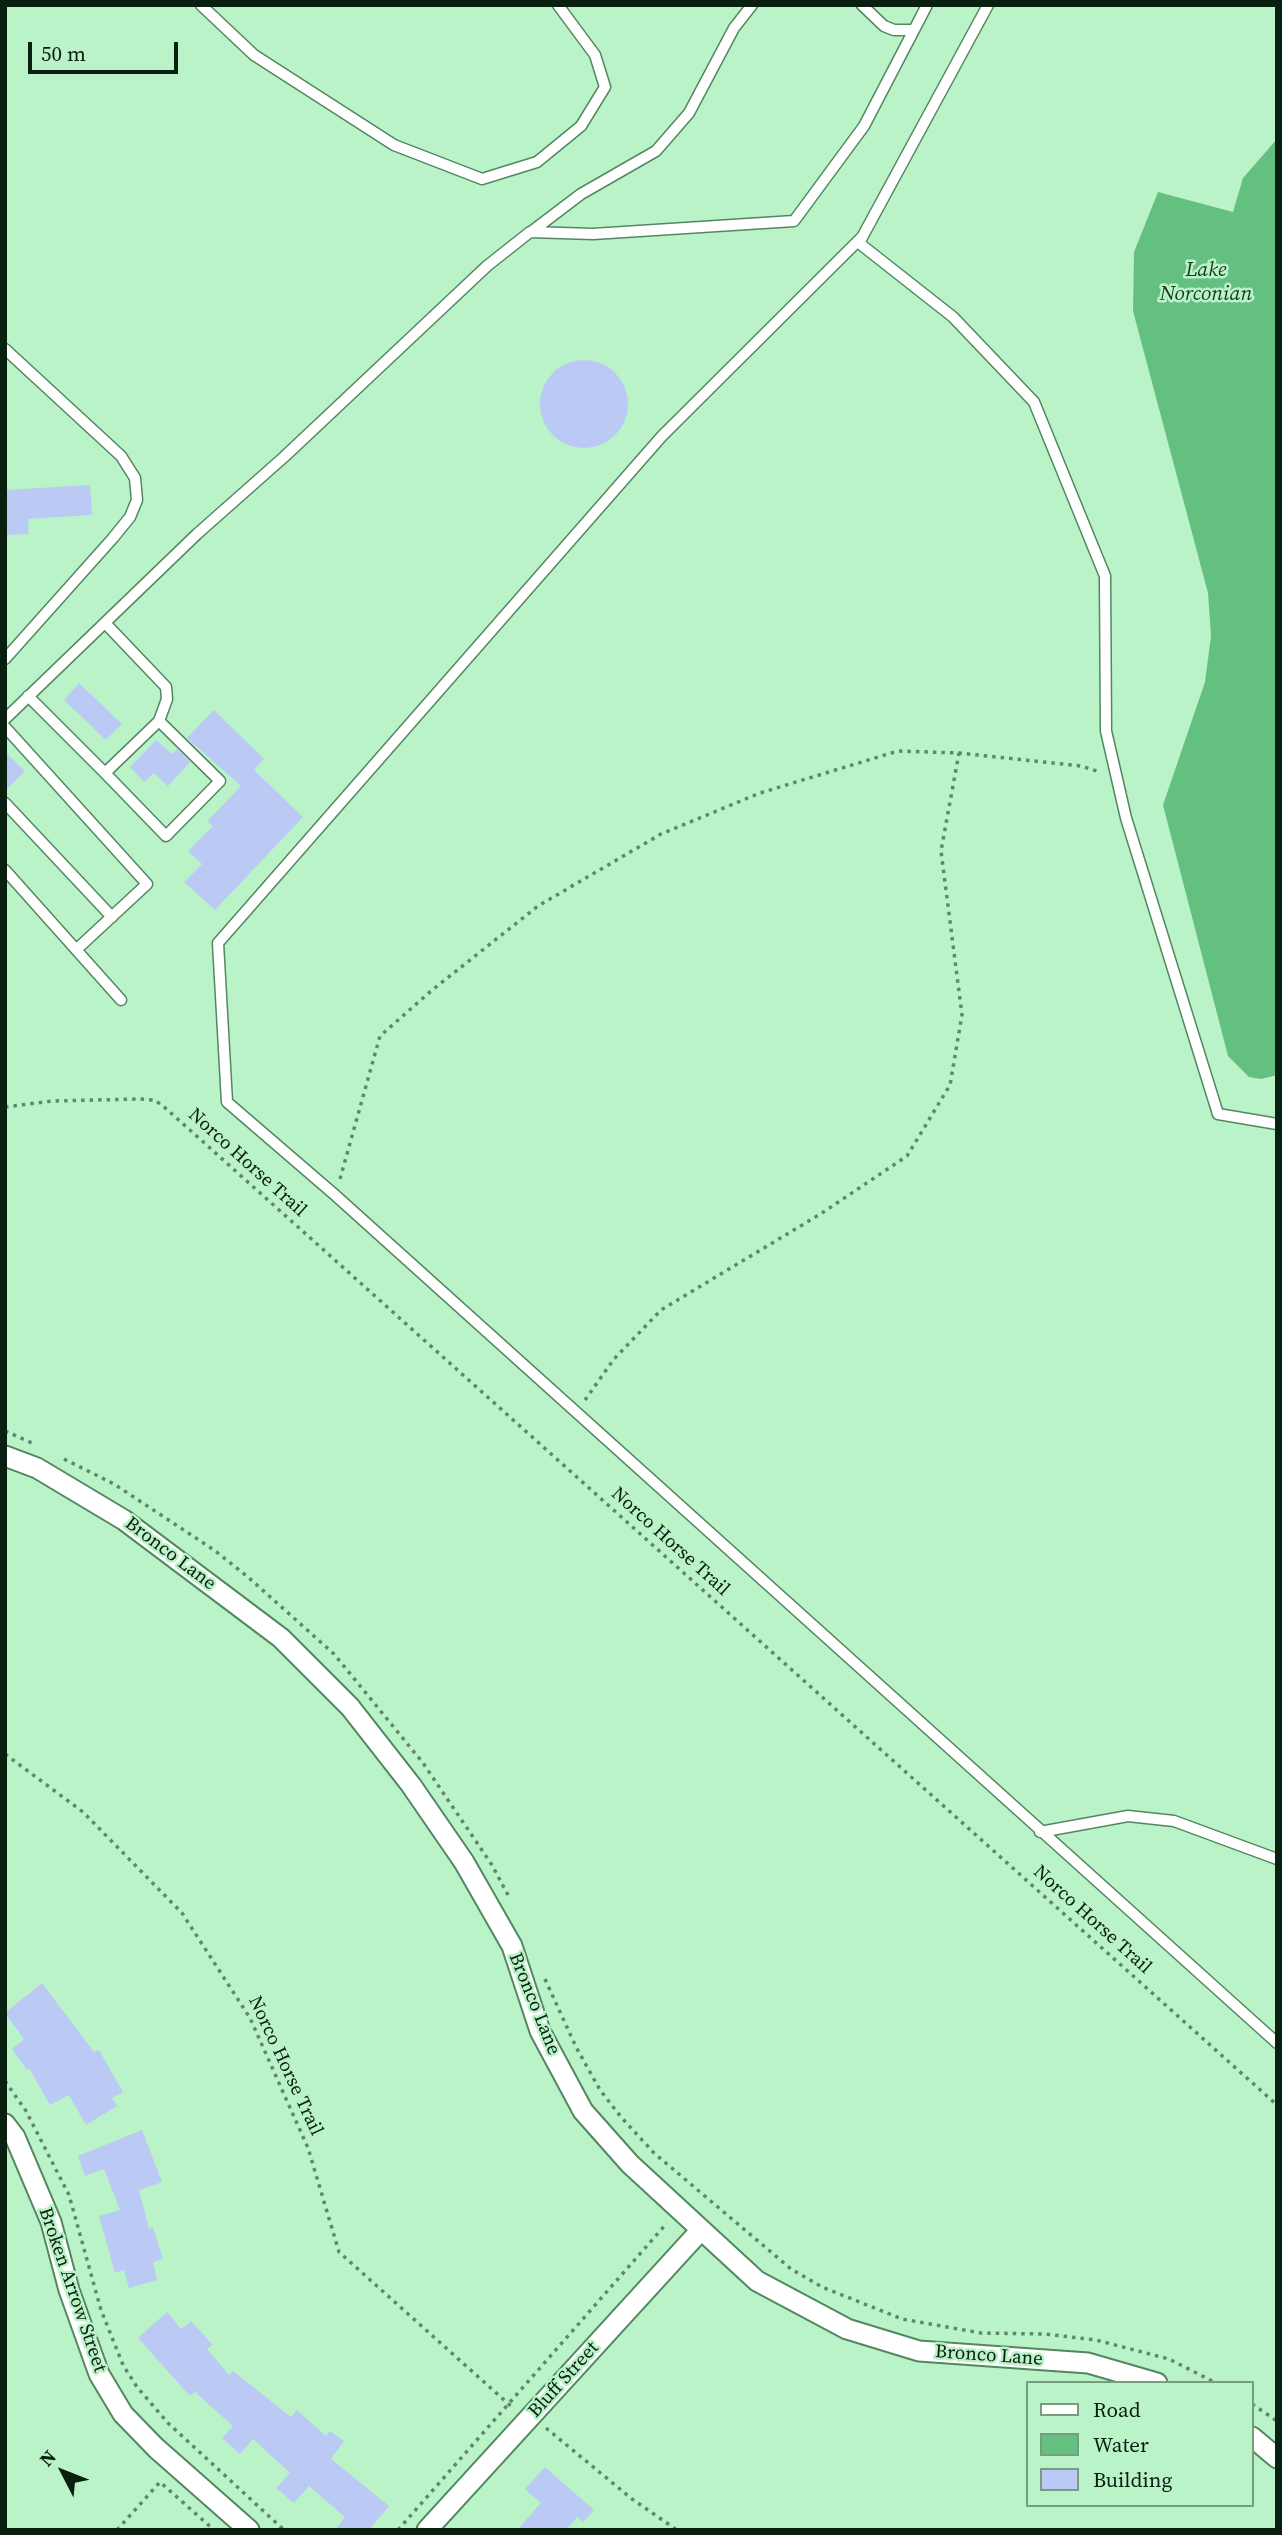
<!DOCTYPE html>
<html>
<head>
<meta charset="utf-8">
<style>
  body { margin:0 }
  #map { position:relative; width:1282px; height:2535px; overflow:hidden; background:#bbf3c8; font-family:"Source Serif 4",serif }
  canvas { display:block }
  .frame { position:absolute; inset:0; border:7px solid #091f10; pointer-events:none }
  .legend { position:absolute; left:1026px; top:2381px; width:228px; height:126px; box-sizing:border-box; background:#bbf3c8; border:2px solid #749e7e; margin:0; padding:9px 12px; list-style:none; font-size:21px; color:#091f10 }
  .legend li { display:flex; align-items:center; gap:14px; height:35px }
  .legend b { width:35px; border:2px solid #749e7e }
  .north { position:absolute; left:28px; top:2437px; width:70px; height:70px; -webkit-text-stroke:5px #bbf3c8; paint-order:stroke; rotate:312deg; font-size:19px; font-weight:700; line-height:28px; text-align:center; color:#091f10 }
  .north::after { content:''; display:block; margin:auto; width:24px; height:32px; background:#091f10; clip-path:polygon(50% 0,100% 100%,50% 72%,0 100%) }
  .scale { position:absolute; left:28px; top:42px; width:150px; height:32px; box-sizing:border-box; border:4px solid #091f10; border-top:0; padding-left:9px; font-size:21px; line-height:24px; white-space:nowrap; color:#091f10; -webkit-text-stroke:5px #bbf3c8; paint-order:stroke }
</style>
</head>
<body>
<div id="map">
<canvas width="1282" height="2535"></canvas>
<div class="frame"></div>
<ul class="legend">
<li><b style="height:9px;background:#fff"></b>Road</li>
<li><b style="height:19px;background:#64c080"></b>Water</li>
<li><b style="height:19px;background:#bbc9f5"></b>Building</li>
</ul>
<div class="north">N</div>
<div class="scale">50 m</div>
</div>
<script>
const ctx = document.querySelector('canvas').getContext('2d');
ctx.lineJoin = 'round';
function fillPath(path, color) {
  ctx.fillStyle = color;
  ctx.fill(path, 'evenodd');
}
function shape(rows) {
  const path = new Path2D();
  for (const r of rows) {
    if (r.length === 3) {
      path.moveTo(r[0] + r[2], r[1]);
      path.arc(r[0], r[1], r[2], 0, 2 * Math.PI);
      continue;
    }
    path.moveTo(r[0], r[1]);
    for (let i = 2; i < r.length; i += 2) path.lineTo(r[i], r[i + 1]);
  }
  return path;
}
function strokePath(path, color, width, dash) {
  ctx.strokeStyle = color;
  ctx.lineWidth = width;
  ctx.lineCap = dash ? 'butt' : 'round';
  ctx.setLineDash(dash || []);
  ctx.stroke(path);
}
function label(font, color, halo, rows, align = 'center') {
  ctx.font = font + ' "Source Serif 4",serif';
  ctx.lineWidth = 5;
  ctx.setLineDash([]);
  ctx.textBaseline = 'middle';
  ctx.strokeStyle = halo;
  ctx.fillStyle = color;
  for (const [text, x, y, turn = 0] of rows) {
    ctx.save();
    ctx.translate(x, y);
    ctx.rotate((+turn || 0) * Math.PI / 180);
    ctx.textAlign = isNaN(turn) ? turn : align;
    if (halo) ctx.strokeText(text, 0, 0);
    ctx.fillText(text, 0, 0);
    ctx.restore();
  }
}
fillPath(shape([
  [1277,139,1277,1075,1261,1079,1249,1077,1228,1056,1163,805,1205,682,1211,636,1208,593,1133,311,1134,252,1158,192,1233,212,1243,178]
]), '#64c080');
fillPath(shape([
  [584,404,44],
  [90,485,92,515,28,519,29,534,7,535,5,490],
  [79,683,122,724,106,740,64,700],
  [214,710,264,759,254,770,303,817,215,910,184,882,202,864,188,851,213,826,207,821,241,786,187,738],
  [156,740,172,754,177,749,190,762,168,786,154,773,144,782,130,767],
  [5,752,25,771,5,791],
  [42,1983,94,2052,99,2050,123,2092,112,2098,117,2106,86,2125,69,2095,50,2105,29,2068,27,2070,12,2049,24,2039,5,2013],
  [142,2130,162,2182,139,2190,149,2228,153,2227,163,2259,153,2262,157,2280,129,2288,124,2270,115,2273,99,2216,120,2210,104,2169,85,2176,78,2156],
  [167,2312,181,2329,191,2321,213,2345,207,2349,229,2375,233,2371,291,2417,297,2410,326,2436,330,2431,344,2441,331,2459,389,2506,369,2530,335,2530,345,2517,309,2486,294,2503,276,2488,290,2473,253,2439,240,2454,222,2438,233,2426,195,2392,190,2396,138,2338],
  [545,2467,594,2510,583,2522,577,2517,566,2530,517,2530,541,2503,525,2489]
]), '#bbc9f5');
const lane = shape([
  [201,5,254,55,394,145,482,179,537,162,581,126,605,87,595,55,558,5],
  [862,5,884,26,894,30,914,30],
  [988,5,859,243,953,317,1034,402,1105,576,1106,731,1126,818,1218,1114,1277,1124],
  [531,232,581,194,656,151,689,113,734,28,752,5],
  [863,236,662,436,218,943,227,1102,335,1195,1277,2043],
  [5,349,121,456,135,478,137,500,130,517,113,538,5,659],
  [106,624,166,687,167,699,159,721,220,781,166,836,105,773,159,721],
  [28,696,105,773],
  [5,719,197,534,284,457,487,266,530,232,593,234,794,221,864,126,927,5],
  [5,727,147,884,77,949],
  [5,803,112,917],
  [5,870,121,1000],
  [1040,1832,1128,1816,1174,1821,1277,1859]
]);
const street = shape([
  [5,1456,37,1468,124,1520,281,1638,350,1707,411,1785,464,1862,512,1946,540,2031,583,2111,630,2164,757,2281,847,2329,919,2351,1088,2363,1157,2383],
  [5,2124,15,2137,51,2222,69,2290,99,2374,123,2414,156,2448,249,2530],
  [1252,2437,1277,2458],
  [427,2530,700,2231]
]);
strokePath(lane, '#538761', 13);
strokePath(street, '#538761', 23);
strokePath(shape([
  [5,1107,52,1101,139,1099,154,1100,162,1105,1277,2105],
  [340,1179,380,1036,431,991,538,906,661,834,760,793,898,751,959,753,1081,766,1100,772],
  [585,1400,614,1359,661,1310,822,1213,907,1156,950,1085,962,1015,941,851,959,753],
  [5,1431,32,1443],
  [64,1459,114,1484,214,1550,248,1577,334,1654,423,1763,492,1865,508,1895],
  [5,1754,83,1812,182,1913,250,2018,308,2148,339,2252,513,2408],
  [545,1979,576,2047,600,2090,621,2117,654,2153,791,2269,822,2287,902,2319,981,2333,1045,2334,1096,2340,1169,2359,1216,2383],
  [5,2081,26,2111,69,2195,101,2310,123,2365,137,2387,168,2423,284,2530],
  [1252,2404,1277,2421],
  [546,2428,632,2499,677,2530],
  [117,2530,160,2482,214,2530],
  [398,2530,667,2223]
]), '#61876a', 3.5, [3.5, 5]);
strokePath(lane, '#fff', 10);
strokePath(street, '#fff', 19);
label('19px', '#091f10', '#bbf3c8', [
  ["Norco Horse Trail",247,1163,42],
  ["Norco Horse Trail",670,1542,42],
  ["Bronco Lane",170,1554,37],
  ["Norco Horse Trail",1092,1920,42],
  ["Bronco Lane",534,2004,68],
  ["Norco Horse Trail",285,2066,65],
  ["Broken Arrow Street",72,2290,71],
  ["Bronco Lane",989,2356,4],
  ["Bluff Street",564,2380,-48]
]);
label('italic 21px', '#143b21', '#bbf3c8', [
  ["Lake",1206,271],
  ["Norconian",1206,295]
]);
</script>
</body>
</html>
